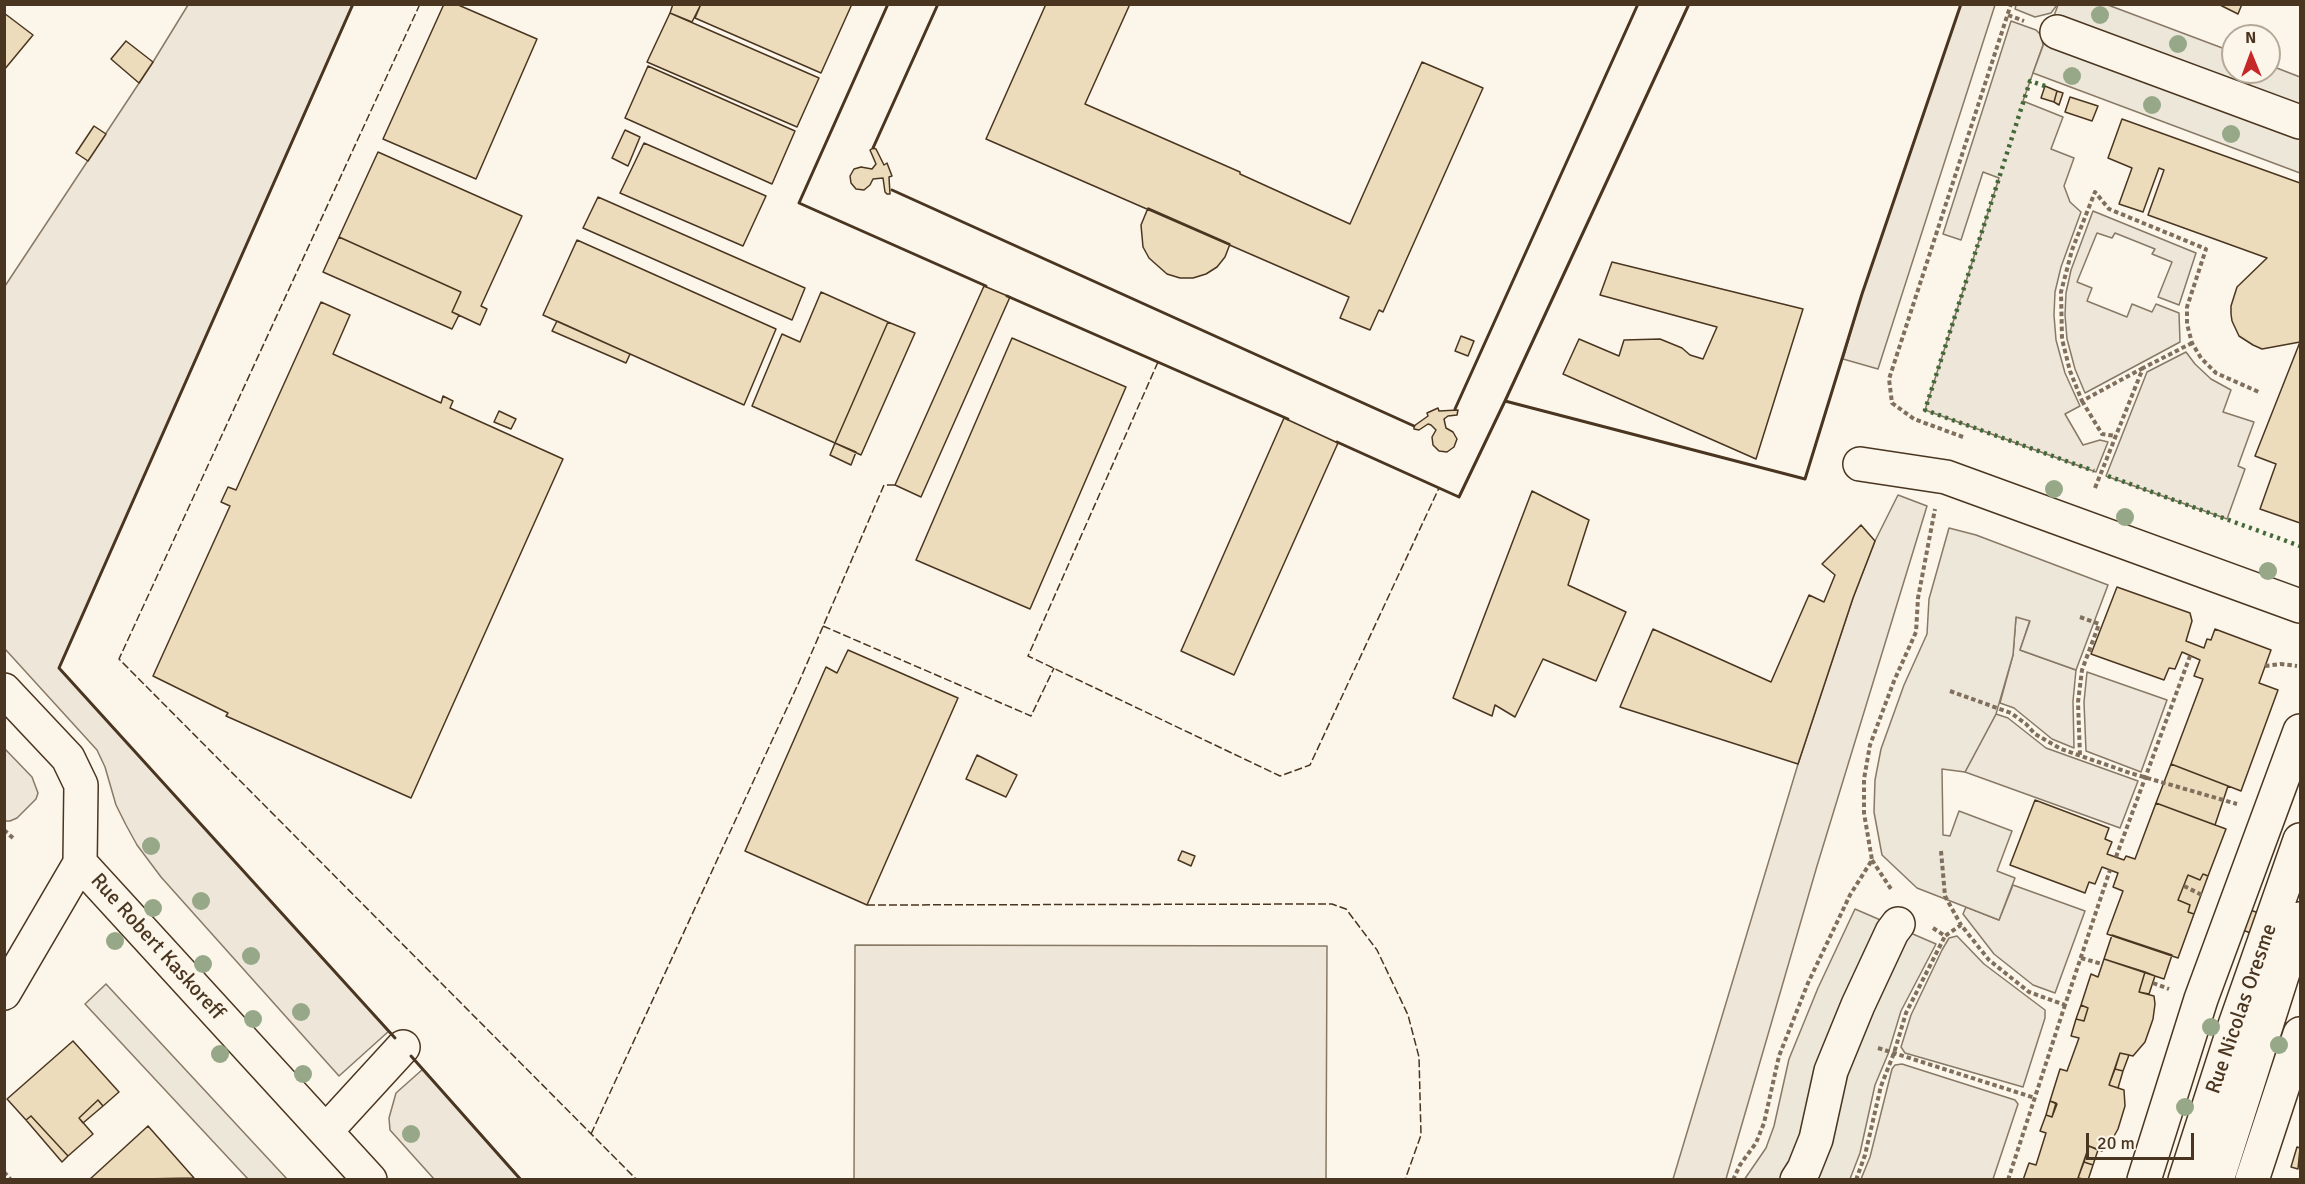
<!DOCTYPE html>
<html>
<head>
<meta charset="utf-8">
<style>
  body { margin:0 }
  #map { position:relative; width:2305px; height:1184px; overflow:hidden; background:#fbf6e9; font-family:Signika,sans-serif }
  canvas { display:block }
  .frame { position:absolute; inset:0; border:6px solid #4a3520; pointer-events:none }
  .north { position:absolute; left:2221px; top:24px; width:60px; height:60px; box-sizing:border-box; background:#fbf6e9; border:2px solid #b4a999; border-radius:50%; rotate:359deg; font-size:16px; font-weight:700; line-height:24px; text-align:center; color:#4a3520 }
  .north::after { content:''; display:block; margin:auto; width:21px; height:27px; background:#c62828; clip-path:polygon(50% 0,100% 100%,50% 72%,0 100%) }
  .scale { position:absolute; left:2086px; top:1133px; width:108px; height:27px; box-sizing:border-box; border:3px solid #4a3520; border-top:0; padding-left:8px; font-size:18px; line-height:21px; white-space:nowrap; color:#4a3520; -webkit-text-stroke:4px #fbf6e9; paint-order:stroke }
</style>
</head>
<body>
<div id="map">
<canvas width="2305" height="1184"></canvas>
<div class="frame"></div>
<div class="north">N</div>
<div class="scale">20 m</div>
</div>
<script>
const ctx = document.querySelector('canvas').getContext('2d');
ctx.lineJoin = 'round';
function fillPath(path, color) {
  ctx.fillStyle = color;
  ctx.fill(path, 'evenodd');
}
function shape(rows) {
  const path = new Path2D();
  for (const r of rows) {
    path.moveTo(r[0], r[1]);
    for (let i = 2; i < r.length; i += 2) path.lineTo(r[i], r[i + 1]);
  }
  return path;
}
function strokePath(path, color, width, dash) {
  ctx.strokeStyle = color;
  ctx.lineWidth = width;
  ctx.lineCap = dash ? 'butt' : 'round';
  ctx.setLineDash(dash || []);
  ctx.stroke(path);
}
function label(font, color, halo, rows, align = 'center') {
  ctx.font = font + ' Signika,sans-serif';
  ctx.lineWidth = 4.5;
  ctx.setLineDash([]);
  ctx.textBaseline = 'middle';
  ctx.strokeStyle = halo;
  ctx.fillStyle = color;
  for (const [text, x, y, turn = 0] of rows) {
    ctx.save();
    ctx.translate(x, y);
    ctx.rotate((+turn || 0) * Math.PI / 180);
    ctx.textAlign = isNaN(turn) ? turn : align;
    if (halo) ctx.strokeText(text, 0, 0);
    ctx.fillText(text, 0, 0);
    ctx.restore();
  }
}
const green = shape([
  [1961,4,1995,5,1878,369,1843,359,1862,294,1961,4],
  [188,5,353,5,59,668,389,1031,339,1076,161,877,137,845,126,825,116,805,105,767,97,750,5,649,5,286,153,62,188,5],
  [2016,5,2016,4,2057,5,2051,13,2035,17,2015,9,2016,5],
  [2011,21,2036,30,2041,35,2043,45,2023,101,2063,117,2051,149,2074,158,2064,186,2070,202,2081,212,2061,267,2055,292,2054,315,2056,340,2065,373,2080,406,2065,414,2083,445,2100,440,2108,442,2096,472,1925,410,1999,178,1983,172,1961,240,1943,234,2011,21],
  [2093,211,2196,253,2179,305,2158,297,2172,262,2152,254,2155,249,2115,233,2112,238,2097,233,2077,282,2092,288,2087,301,2127,317,2132,304,2152,312,2156,304,2179,313,2180,342,2085,393,2075,369,2067,339,2065,315,2066,293,2071,270,2093,211],
  [2186,352,2195,364,2211,379,2231,390,2223,412,2254,422,2238,466,2245,469,2227,519,2106,476,2147,372,2186,352],
  [1898,495,1927,506,1817,866,1726,1179,1673,1179,1798,764,1853,598,1875,541,1898,495],
  [2016,617,2030,620,2020,650,2076,670,2073,701,2074,748,2052,739,2014,708,2000,703,2013,655,2016,617],
  [2087,672,2167,700,2141,772,2086,751,2084,702,2087,672],
  [1996,714,2008,718,2046,748,2138,781,2120,828,1965,772,1996,714],
  [5,749,32,777,38,793,36,799,17,818,10,821,5,821,5,749],
  [2013,885,2085,911,2055,993,2033,985,1994,954,1963,914,1966,907,1999,920,2013,885],
  [1957,936,1984,964,2045,1010,2045,1018,2023,1087,1905,1053,1901,1047,1911,1015,1942,950,1949,938,1957,936],
  [855,945,1327,946,1326,1179,854,1179,855,945],
  [1902,1064,2015,1100,2018,1104,1993,1179,1861,1179,1870,1157,1892,1069,1895,1065,1902,1064],
  [423,1069,521,1179,434,1179,390,1130,389,1118,396,1093,423,1069]
]);
fillPath(green, '#ede6d9');
strokePath(green, '#887966', 1.5);
const parking = shape([
  [2058,5,2108,5,2233,52,2233,72,2269,72,2269,65,2300,77,2300,173,2033,73,2058,5],
  [1949,528,1976,535,2108,585,2076,670,2020,650,2030,621,2016,617,2013,655,1996,714,1965,772,1942,769,1943,835,1950,836,1959,811,2012,831,1997,871,2015,878,1999,920,1917,888,1882,855,1874,812,1875,780,1881,749,1904,685,1927,634,1929,599,1949,528],
  [1855,909,1936,944,1901,1011,1888,1054,1875,1085,1860,1153,1850,1179,1744,1180,1766,1148,1774,1126,1789,1059,1818,988,1855,909],
  [106,984,287,1179,248,1179,85,1004,106,984]
]);
fillPath(parking, '#ede7d9');
strokePath(parking, '#887966', 1.5);
const building = shape([
  [444,4,456,4,537,39,476,179,383,139,444,4],
  [673,4,701,4,692,22,670,13,673,4],
  [701,4,852,4,821,73,695,18,701,4],
  [1046,4,1130,4,1085,104,1240,172,1240,174,1350,224,1422,62,1483,88,1383,312,1379,310,1370,330,1340,318,1349,297,986,139,1046,4],
  [2218,4,2242,4,2238,14,2218,4],
  [4,13,33,35,4,70,4,13],
  [670,13,819,78,797,127,647,62,670,13],
  [126,41,153,62,139,83,111,59,126,41],
  [648,66,795,131,772,184,625,118,648,66],
  [2045,86,2057,91,2054,102,2041,98,2045,86],
  [2057,91,2063,93,2059,105,2054,102,2057,91],
  [2070,97,2098,106,2092,121,2065,112,2070,97],
  [2122,119,2300,183,2300,523,2260,509,2276,464,2255,456,2300,342,2262,349,2253,345,2239,336,2232,321,2231,314,2231,306,2237,287,2267,258,2148,215,2164,170,2159,168,2143,212,2119,204,2132,168,2108,158,2122,119],
  [94,126,106,134,88,161,76,153,94,126],
  [625,130,640,137,628,166,612,158,625,130],
  [644,143,766,196,743,246,620,193,644,143],
  [873,148,876,149,884,165,887,163,892,176,889,177,890,194,887,194,885,192,883,178,873,179,870,185,864,190,856,189,851,183,850,176,854,169,861,167,872,169,876,164,870,150,873,148],
  [378,152,522,216,481,306,487,309,480,325,452,312,461,292,339,237,378,152],
  [598,197,805,288,792,320,583,228,598,197],
  [1148,208,1230,244,1225,257,1217,267,1206,274,1193,278,1180,278,1167,274,1149,258,1143,247,1141,225,1148,208],
  [339,237,461,292,452,312,459,315,452,329,323,272,339,237],
  [577,240,776,329,744,405,543,315,577,240],
  [1612,262,1803,309,1756,459,1563,374,1579,339,1619,356,1624,340,1660,339,1682,348,1690,355,1703,359,1717,327,1600,295,1612,262],
  [984,286,1010,297,921,497,895,485,984,286],
  [821,292,888,322,835,443,752,406,782,334,800,342,821,292],
  [321,302,350,315,333,354,441,403,443,396,453,401,450,408,563,459,411,798,226,716,228,713,153,676,230,506,221,502,228,487,236,490,321,302],
  [557,321,630,354,626,363,552,331,557,321],
  [888,322,915,333,861,455,835,443,888,322],
  [1461,336,1474,341,1468,356,1455,351,1461,336],
  [1012,338,1126,387,1030,609,916,560,1012,338],
  [1438,408,1439,411,1458,410,1457,415,1448,416,1444,419,1446,428,1453,432,1457,439,1454,447,1447,452,1439,451,1433,445,1432,437,1436,430,1431,425,1428,424,1419,430,1414,429,1414,426,1428,416,1427,413,1438,408],
  [499,411,516,419,511,429,494,422,499,411],
  [1284,418,1338,443,1234,675,1181,651,1284,418],
  [835,443,856,452,851,465,830,455,835,443],
  [1532,491,1589,520,1568,585,1626,612,1596,681,1543,659,1515,717,1495,705,1492,716,1453,698,1532,491],
  [1861,525,1875,541,1853,598,1798,764,1620,707,1653,629,1771,682,1809,595,1824,602,1835,575,1822,564,1861,525],
  [2117,587,2190,613,2192,621,2186,641,2204,648,2207,639,2211,640,2215,629,2271,650,2259,683,2278,690,2241,791,2171,764,2203,679,2194,676,2200,660,2182,652,2175,669,2169,668,2164,680,2091,654,2117,587],
  [848,650,958,698,867,905,745,851,826,667,837,673,848,650],
  [977,755,1017,775,1006,797,966,779,977,755],
  [2171,764,2228,786,2215,825,2156,803,2171,764],
  [2035,800,2109,828,2105,839,2112,842,2107,854,2124,860,2126,856,2135,859,2156,803,2226,829,2208,876,2203,874,2200,880,2188,875,2178,900,2190,905,2188,912,2194,914,2178,958,2107,934,2123,891,2113,887,2118,873,2102,867,2095,884,2089,882,2085,893,2010,865,2035,800],
  [1182,851,1195,856,1191,866,1178,860,1182,851],
  [2203,874,2208,876,2194,914,2188,912,2190,905,2178,900,2188,875,2200,880,2203,874],
  [2250,910,2259,913,2251,933,2242,930,2250,910],
  [2112,935,2172,955,2164,979,2104,959,2112,935],
  [2104,959,2145,972,2139,992,2154,996,2155,1004,2153,1019,2145,1042,2133,1056,2120,1053,2109,1085,2124,1090,2125,1106,2118,1129,2109,1145,2102,1151,2089,1146,2078,1178,2083,1180,2023,1180,2029,1163,2036,1165,2046,1133,2040,1131,2046,1115,2052,1117,2057,1104,2050,1101,2060,1069,2067,1071,2079,1038,2071,1036,2076,1019,2084,1021,2088,1008,2081,1005,2091,974,2098,977,2104,959],
  [2145,972,2155,976,2149,994,2139,992,2145,972],
  [2081,1005,2088,1008,2084,1021,2076,1019,2081,1005],
  [73,1041,119,1092,103,1106,98,1100,79,1118,93,1134,68,1156,31,1116,26,1120,7,1099,73,1041],
  [2120,1053,2129,1055,2123,1071,2115,1069,2120,1053],
  [2115,1069,2123,1071,2118,1088,2109,1085,2115,1069],
  [98,1100,103,1106,83,1123,79,1118,98,1100],
  [2050,1101,2056,1103,2052,1117,2046,1115,2050,1101],
  [31,1116,68,1156,62,1162,26,1120,31,1116],
  [148,1126,194,1178,89,1180,148,1126],
  [2089,1146,2098,1150,2093,1165,2084,1162,2089,1146],
  [2297,1147,2300,1148,2298,1169,2291,1167,2297,1147],
  [2084,1162,2093,1165,2088,1180,2078,1178,2084,1162]
]);
fillPath(building, '#ecdcbc');
strokePath(building, '#4a3520', 1.5);
const minor = shape([
  [2057,32,2300,122],
  [1860,464,1946,477,2300,606],
  [4,690,68,758,81,785,80,863,370,1180],
  [4,993,80,863],
  [326,1131,403,1047],
  [1797,1180,1804,1169,1816,1139,1831,1071,1858,1005,1892,932,1898,924],
  [2144,1180,2201,999,2300,731],
  [2185,1180,2234,1028,2300,840],
  [2217,1180,2300,919],
  [2252,1180,2300,1034]
]);
strokePath(minor, '#4a3520', 36);
strokePath(shape([
  [2008,15,2024,21],
  [2143,368,2082,401,2070,371,2062,339,2061,292,2072,250,2095,192,2109,209,2206,249,2187,307,2187,324,2192,343,2201,358,2216,373,2261,393],
  [2082,401,2102,434,2116,436],
  [1963,437,1914,419,1892,403,1889,379,2011,4],
  [2095,488,2143,368,2192,343],
  [2080,617,2099,624,2082,670,2078,702,2080,756],
  [2265,666,2281,664,2297,666],
  [1950,691,2011,713,2026,724,2035,734,2061,749,2130,773,2237,804],
  [4,830,14,839],
  [1941,851,1945,896,1961,925],
  [2116,857,2190,656],
  [1872,860,1891,889],
  [2184,886,2202,895],
  [1933,928,1945,936,1961,925,1989,960,2029,992,2065,1005,2110,870],
  [2081,958,2102,964],
  [2153,983,2169,989],
  [1878,1048,2035,1098],
  [4,1172,11,1180],
  [1733,1180,1740,1165,1756,1143,1764,1123,1779,1056,1808,983,1850,895,1872,860,1864,813,1864,779,1870,745,1894,681,1916,632,1918,598,1935,509],
  [1856,1180,1865,1155,1881,1086,1894,1053,1906,1013,1945,936],
  [2008,1180,2065,1005]
]), '#7f6f5c', 4, [4.5, 3]);
strokePath(minor, '#fbf6e9', 33);
strokePath(shape([
  [2045,86,2030,81,1925,410,2094,471],
  [2108,476,2300,546]
]), '#436837', 4.5, [3, 4.5]);
strokePath(shape([
  [420,4,119,659,637,1180],
  [1158,362,1028,656,1280,776,1310,765,1439,488],
  [823,626,1031,716,1054,668],
  [867,905,1332,904,1346,909,1377,950,1408,1015,1419,1057,1421,1135,1405,1180],
  [591,1134,799,682,884,485,895,485]
]), '#4a3520', 1.5, [8, 3]);
strokePath(shape([
  [353,4,59,668,395,1038],
  [888,4,799,203,986,286],
  [1689,4,1505,401,1805,479,1862,294,1961,4],
  [873,148,938,4],
  [892,190,1414,426],
  [1007,296,1288,419],
  [1455,409,1638,4],
  [1337,442,1459,497,1505,401],
  [411,1056,521,1180]
]), '#4a3520', 3);
ctx.fillStyle = '#96a887';
for (const [x, y] of [
  [2100,15],
  [2178,44],
  [2072,76],
  [2152,105],
  [2231,134],
  [2054,489],
  [2125,517],
  [2268,571],
  [151,846],
  [201,901],
  [153,908],
  [115,941],
  [251,956],
  [203,964],
  [301,1012],
  [253,1019],
  [2211,1027],
  [2279,1045],
  [220,1054],
  [303,1074],
  [2185,1107],
  [411,1134]
]) {
  ctx.beginPath();
  ctx.arc(x, y, 9, 0, 2 * Math.PI);
  ctx.fill();
}
label('21px', '#4a3520', '#fbf6e9', [
  ["Rue Robert Kaskoreff",157,947,48],
  ["Rue Nicolas Oresme",2242,1009,-71]
]);
</script>
</body>
</html>
